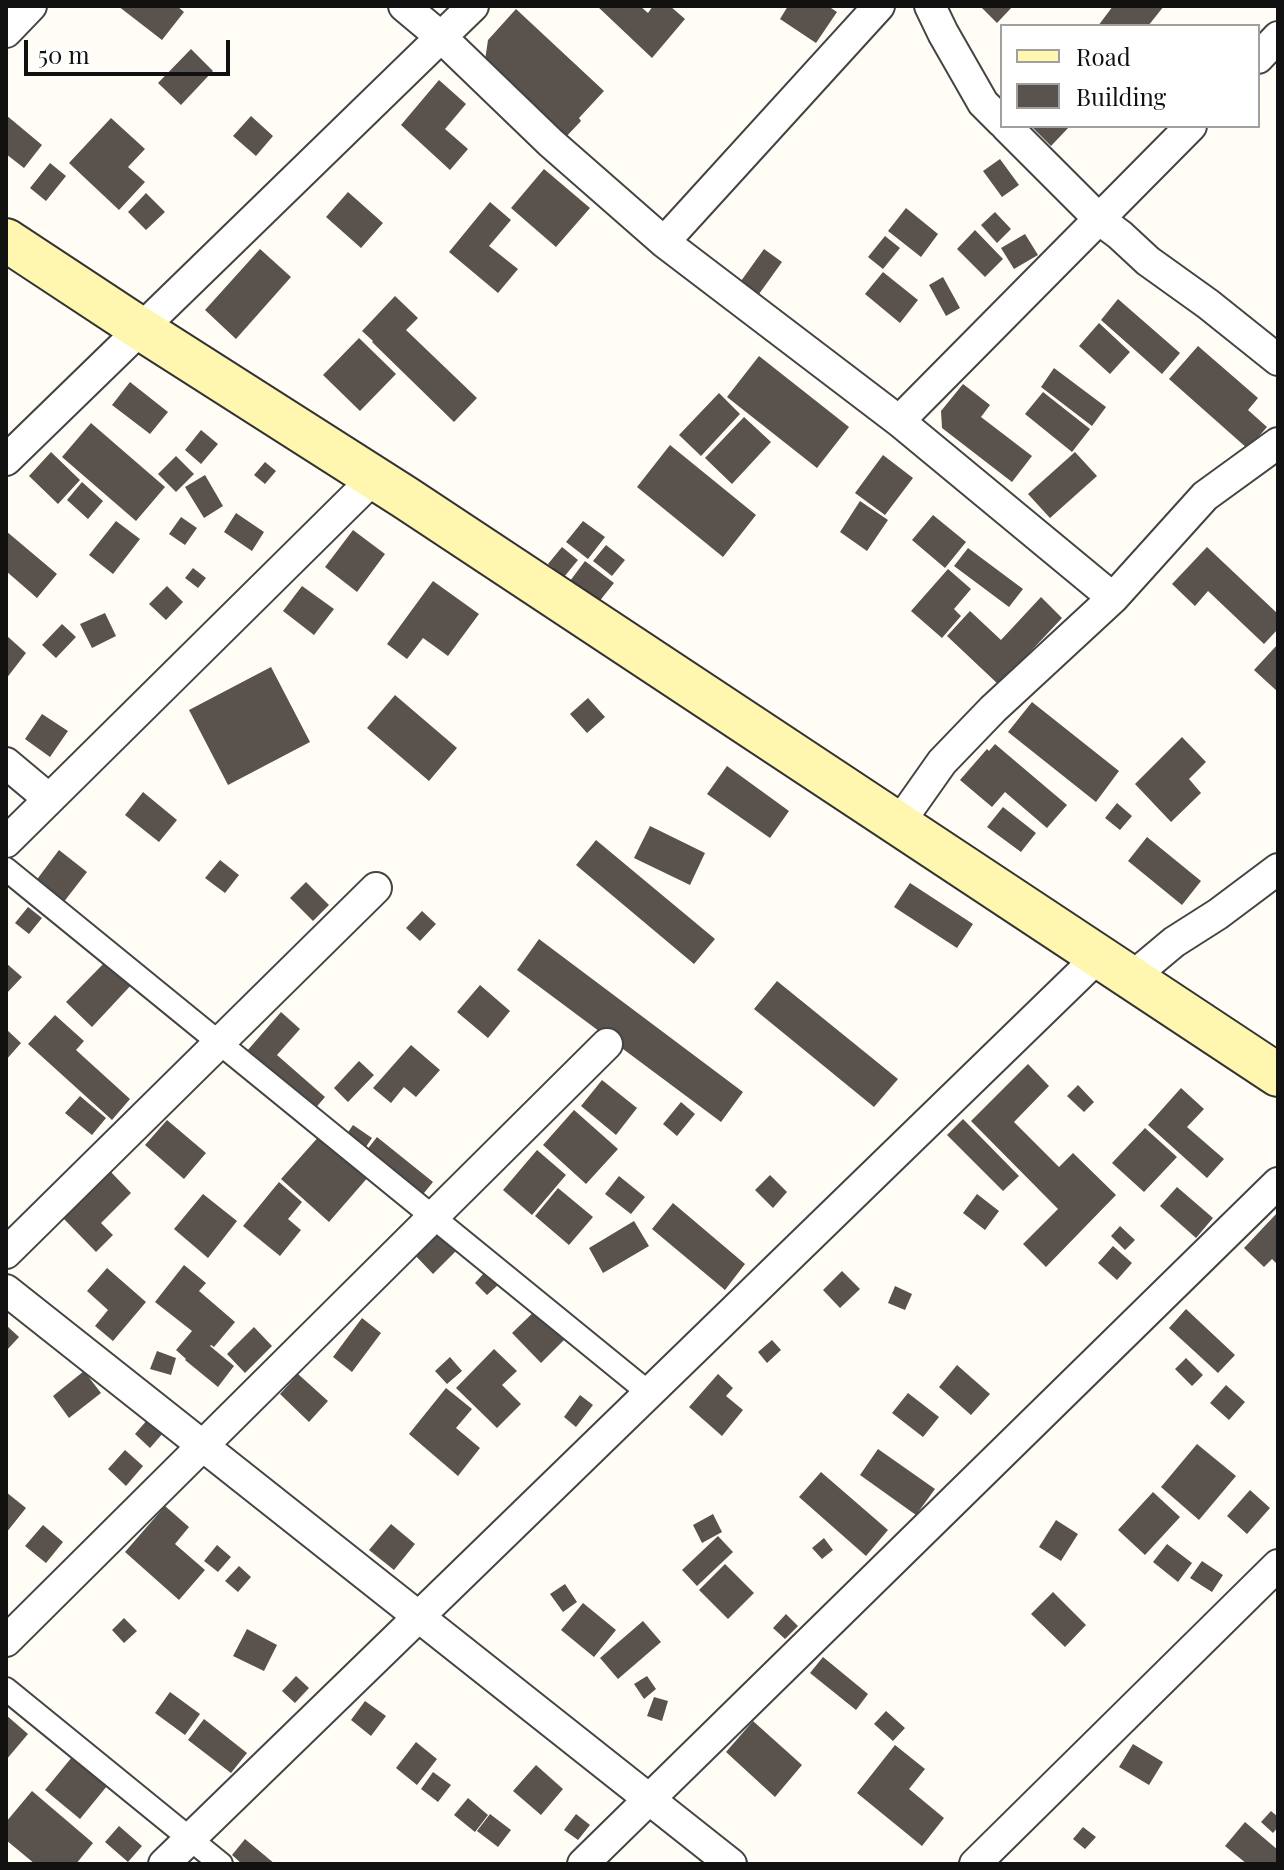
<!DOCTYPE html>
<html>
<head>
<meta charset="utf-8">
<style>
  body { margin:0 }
  #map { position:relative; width:1284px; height:1870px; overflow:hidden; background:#fffdf5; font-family:"Playfair Display",serif }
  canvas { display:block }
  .frame { position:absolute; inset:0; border:8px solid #111; pointer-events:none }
  .legend { position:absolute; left:1000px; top:24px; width:260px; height:104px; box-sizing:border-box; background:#fff; border:2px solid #a0a0a0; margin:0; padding:10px 14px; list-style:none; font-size:24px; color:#111 }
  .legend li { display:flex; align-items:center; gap:16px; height:40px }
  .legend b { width:40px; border:2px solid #a0a0a0 }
  .scale { position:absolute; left:24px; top:40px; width:206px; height:36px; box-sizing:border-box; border:4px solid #111; border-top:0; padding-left:10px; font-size:24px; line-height:28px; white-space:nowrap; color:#111; -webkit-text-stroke:6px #fff; paint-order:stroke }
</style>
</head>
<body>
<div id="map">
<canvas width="1284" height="1870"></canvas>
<div class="frame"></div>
<ul class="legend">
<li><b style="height:10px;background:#fff6b0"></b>Road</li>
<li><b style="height:22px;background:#5a524d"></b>Building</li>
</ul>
<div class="scale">50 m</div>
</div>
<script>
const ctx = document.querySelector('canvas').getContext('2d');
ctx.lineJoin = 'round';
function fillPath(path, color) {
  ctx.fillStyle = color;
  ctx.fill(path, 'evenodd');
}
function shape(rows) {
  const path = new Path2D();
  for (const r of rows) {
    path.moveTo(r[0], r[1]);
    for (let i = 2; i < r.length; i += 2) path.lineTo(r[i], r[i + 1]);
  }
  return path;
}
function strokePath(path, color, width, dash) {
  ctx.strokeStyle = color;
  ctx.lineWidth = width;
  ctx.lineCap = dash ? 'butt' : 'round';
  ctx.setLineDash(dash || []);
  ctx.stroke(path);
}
fillPath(shape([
  [118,6,177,6,184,12,162,40],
  [597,6,640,6,648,13,653,6,670,6,685,19,652,58],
  [788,6,828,6,837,12,816,43,780,19],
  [980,6,1013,6,997,23],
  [1113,6,1164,6,1148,26,1098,26],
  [516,9,604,91,579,118,581,121,563,140,484,67,488,40],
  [191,49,213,71,181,105,158,83],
  [439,80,466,104,445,129,468,149,450,170,401,125],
  [6,115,42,145,24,168,6,154],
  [251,116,273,136,256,156,233,136],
  [111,118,145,149,128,167,145,182,119,210,69,163],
  [1031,126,1070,126,1051,146],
  [1000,159,1019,185,1002,197,983,171],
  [50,163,66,176,46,201,30,188],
  [544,169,590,208,556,247,511,208],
  [348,192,383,223,361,248,326,217],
  [146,193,165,212,146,230,128,212],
  [490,202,511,220,489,246,518,269,498,293,449,252],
  [906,208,938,234,921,257,888,231],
  [995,212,1011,229,997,243,981,225],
  [975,230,1003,259,985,277,957,249],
  [1025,234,1038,255,1014,269,1001,248],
  [885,236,900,248,883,269,868,257],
  [260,249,291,277,236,339,205,310],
  [764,249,782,262,759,294,741,281],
  [883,272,918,300,900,323,865,294],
  [943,277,960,308,946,316,929,285],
  [395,296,418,318,406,330,477,398,454,422,372,342,373,341,362,331],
  [1118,299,1180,353,1162,374,1101,320],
  [1099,323,1130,352,1110,374,1079,346],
  [359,338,396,374,360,411,323,375],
  [1198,346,1258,398,1248,410,1267,427,1248,449,1169,379],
  [759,356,849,427,817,468,727,397],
  [1054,368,1106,407,1092,426,1041,387],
  [130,382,168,412,150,434,112,405],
  [963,384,990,405,981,417,1032,456,1012,482,942,428,941,411],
  [1043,392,1090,429,1072,452,1025,414],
  [719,393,740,414,701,456,679,435],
  [744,417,771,442,732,484,705,458],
  [91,423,165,487,136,521,62,457],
  [201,430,218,444,201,464,185,450],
  [670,445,756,515,723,557,637,487],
  [51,452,80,480,58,504,29,476],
  [1075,452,1097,476,1050,518,1028,494],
  [883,455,913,478,885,515,855,493],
  [176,456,194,474,176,492,158,474],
  [265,462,276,471,265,484,254,475],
  [205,475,223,506,204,518,185,487],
  [82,482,103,501,88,519,67,500],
  [860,501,888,520,867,551,840,532],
  [236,513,264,532,252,551,224,532],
  [933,515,966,542,945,568,912,540],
  [181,517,197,528,185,545,169,534],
  [116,521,140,539,113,574,89,555],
  [583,521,605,537,588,559,566,542],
  [353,530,385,554,357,592,325,567],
  [6,531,57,574,37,598,6,571],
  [606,545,625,560,612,576,593,561],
  [562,547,578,560,564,577,548,564],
  [1207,547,1278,614,1278,629,1264,644,1208,591,1195,606,1172,584],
  [968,548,1023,589,1009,607,954,566],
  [585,561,614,583,598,603,570,581],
  [193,568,206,578,198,588,185,578],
  [948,569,971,589,954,609,961,616,942,638,911,611],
  [433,581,479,614,448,656,423,638,407,659,387,644],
  [167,586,183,602,166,620,149,604],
  [302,586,334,609,314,635,283,611],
  [1041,597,1062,618,999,685,947,636,970,611,1001,640],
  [105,613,116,636,92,648,80,624],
  [62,624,76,637,56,658,42,645],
  [6,635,26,653,6,679],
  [1278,644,1278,692,1254,670],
  [271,667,310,742,228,785,189,710],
  [395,695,457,748,429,781,367,728],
  [588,698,605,717,587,733,570,714],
  [1032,702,1119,771,1096,802,1008,732],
  [42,714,68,731,50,757,25,739],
  [1182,737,1206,762,1189,779,1201,793,1171,822,1135,784],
  [995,744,1067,805,1047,828,1005,792,992,807,960,780,987,749,989,751],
  [727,766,789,811,770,838,707,794],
  [143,792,177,820,159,842,125,815],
  [1117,803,1132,816,1120,830,1105,818],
  [1003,807,1036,833,1021,852,987,827],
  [650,826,705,853,690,885,634,858],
  [1147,837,1201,881,1182,905,1128,861],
  [596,840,715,939,694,964,576,865],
  [59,850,87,872,63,903,35,882],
  [220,860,239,875,225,893,205,878],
  [306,882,329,905,313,921,290,898],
  [910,883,973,924,957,948,894,907],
  [28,907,42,918,29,934,15,923],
  [422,911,436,924,420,941,406,928],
  [539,939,743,1092,721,1122,517,970],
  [109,958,134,982,92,1027,66,1002],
  [6,963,22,977,6,994],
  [777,981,898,1079,874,1107,754,1009],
  [480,985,510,1011,488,1038,457,1012],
  [281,1012,300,1029,277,1055,325,1097,307,1118,240,1059],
  [55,1015,84,1041,76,1050,130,1099,112,1120,28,1044],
  [6,1029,21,1043,6,1060],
  [411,1045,440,1070,416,1097,404,1087,391,1103,373,1088],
  [359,1061,374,1075,348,1102,334,1088],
  [1028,1064,1049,1086,1014,1122,1059,1167,1073,1153,1116,1195,1046,1267,1023,1244,1058,1209,971,1121],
  [602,1080,637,1108,616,1135,581,1106],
  [1078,1085,1094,1102,1084,1112,1067,1096],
  [1181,1088,1204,1109,1187,1127,1224,1159,1207,1178,1148,1125],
  [80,1096,106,1118,92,1135,65,1113],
  [681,1102,695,1114,677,1136,663,1124],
  [574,1110,618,1149,586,1184,543,1145],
  [963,1119,1019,1176,1003,1191,947,1135],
  [167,1120,206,1153,184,1179,145,1145],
  [353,1125,372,1138,359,1157,340,1144],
  [1145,1128,1177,1157,1144,1192,1112,1163],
  [321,1134,369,1176,329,1222,281,1179],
  [377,1137,433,1182,415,1204,359,1160],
  [537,1150,566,1175,532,1215,503,1190],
  [110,1171,131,1193,101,1223,113,1235,96,1252,63,1218],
  [770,1175,787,1192,773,1208,755,1190],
  [619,1176,645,1197,631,1214,605,1194],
  [279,1182,302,1202,288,1219,301,1230,280,1256,243,1226],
  [1177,1187,1213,1218,1196,1238,1160,1206],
  [558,1188,593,1217,569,1245,535,1216],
  [203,1194,237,1221,208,1258,174,1229],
  [977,1194,999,1211,985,1230,963,1213],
  [673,1203,745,1264,725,1290,652,1229],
  [1278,1212,1278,1265,1272,1259,1264,1267,1244,1248],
  [634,1221,649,1246,603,1273,589,1248],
  [443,1223,463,1244,433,1274,413,1253],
  [1120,1226,1135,1240,1125,1250,1111,1236],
  [1113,1246,1132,1263,1117,1280,1098,1263],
  [184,1265,206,1283,199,1291,235,1322,214,1347,211,1345,210,1346,234,1366,218,1387,185,1360,186,1359,176,1350,192,1331,155,1302],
  [107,1268,146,1302,113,1341,95,1326,108,1310,87,1291],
  [842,1271,860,1289,840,1308,823,1290],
  [485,1272,498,1285,487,1295,475,1283],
  [895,1286,912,1294,905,1310,888,1303],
  [541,1305,570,1334,541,1363,512,1333],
  [1186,1309,1235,1355,1218,1373,1169,1328],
  [362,1318,381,1333,352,1372,333,1357],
  [6,1325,19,1337,6,1351],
  [254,1327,272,1346,245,1373,227,1354],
  [772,1340,781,1350,767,1363,758,1352],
  [494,1349,517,1371,502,1385,521,1404,497,1428,456,1388],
  [157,1351,176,1358,171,1375,150,1369],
  [450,1357,462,1371,447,1384,435,1371],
  [1186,1358,1203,1375,1192,1386,1175,1369],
  [957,1365,990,1394,971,1415,939,1387],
  [84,1371,101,1393,69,1418,53,1396],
  [298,1374,328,1401,309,1422,280,1394],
  [718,1374,733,1388,726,1396,743,1410,722,1436,689,1407],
  [1226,1385,1245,1402,1229,1420,1210,1403],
  [446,1388,472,1409,456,1428,480,1448,458,1476,409,1434],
  [908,1393,939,1417,923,1437,892,1413],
  [580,1395,593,1405,576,1427,564,1417],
  [148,1419,163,1433,150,1448,135,1434],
  [1197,1444,1236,1476,1199,1520,1161,1487],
  [878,1449,935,1489,916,1515,860,1475],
  [125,1450,143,1466,126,1486,108,1469],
  [821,1472,888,1530,866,1556,799,1497],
  [1250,1490,1270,1508,1247,1534,1227,1516],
  [6,1492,26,1508,6,1533],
  [1153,1492,1180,1517,1145,1555,1118,1530],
  [165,1506,189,1527,175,1544,205,1570,179,1600,125,1552],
  [713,1514,722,1532,702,1543,693,1525],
  [1056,1520,1078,1534,1061,1561,1039,1547],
  [391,1524,415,1544,394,1570,369,1550],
  [43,1525,63,1542,46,1563,25,1546],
  [718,1536,733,1552,697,1586,682,1570],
  [824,1538,833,1550,822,1559,812,1548],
  [1167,1544,1192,1563,1178,1582,1153,1562],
  [217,1545,231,1557,218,1572,204,1561],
  [1202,1561,1223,1575,1212,1592,1190,1578],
  [725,1564,754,1593,728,1619,699,1590],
  [239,1566,251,1577,238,1592,225,1581],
  [565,1584,577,1602,563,1612,550,1594],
  [1053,1592,1086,1625,1065,1647,1031,1614],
  [583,1603,616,1630,594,1657,561,1630],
  [786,1614,798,1626,785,1639,773,1628],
  [124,1618,137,1631,124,1643,112,1630],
  [643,1621,661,1642,618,1679,600,1658],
  [247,1629,277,1645,264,1671,233,1656],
  [823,1657,868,1694,856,1710,810,1673],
  [296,1676,309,1688,295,1703,282,1691],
  [647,1676,656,1689,644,1699,634,1684],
  [170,1692,200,1714,185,1735,155,1713],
  [654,1697,668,1701,662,1721,647,1716],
  [365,1701,386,1716,371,1736,351,1720],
  [886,1711,905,1728,893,1741,874,1724],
  [6,1715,28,1734,6,1760],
  [204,1719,247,1753,231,1773,188,1740],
  [753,1721,802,1765,775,1797,726,1752],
  [416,1742,437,1759,417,1785,396,1768],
  [1133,1744,1163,1762,1149,1785,1119,1767],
  [895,1745,925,1769,909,1789,944,1818,922,1846,857,1793],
  [81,1746,116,1775,80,1819,45,1790],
  [536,1765,563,1789,541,1815,513,1791],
  [433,1772,451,1785,438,1802,421,1789],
  [32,1791,93,1843,76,1864,35,1864,6,1840,6,1822],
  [468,1798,488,1815,475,1832,454,1815],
  [1271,1811,1278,1817,1278,1827,1273,1833,1261,1822],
  [490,1814,511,1830,498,1847,477,1831],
  [576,1814,590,1825,578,1840,564,1830],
  [1245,1822,1278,1850,1278,1864,1247,1864,1225,1846],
  [119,1826,142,1846,128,1862,105,1842],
  [1083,1827,1096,1837,1085,1849,1073,1839],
  [245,1839,275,1864,242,1864,232,1855]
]), '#5a524d');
const pedestrian = shape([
  [6,869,649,1393],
  [6,1689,221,1864]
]);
const minor = shape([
  [404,6,441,37,551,143,664,242,899,421,1113,598],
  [930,6,943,33,983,103,1002,122],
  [6,32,31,6],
  [1258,58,1278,37],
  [1006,126,1100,220,1120,235,1148,261,1208,304,1278,360],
  [664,242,879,6],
  [899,421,1191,126],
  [6,460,473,6],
  [6,763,49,799],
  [899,823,942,762,993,709,1113,598,1205,496,1278,443],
  [6,842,374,478],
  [1131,978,1174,942,1218,914,1278,869],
  [6,1253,376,888],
  [6,1290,731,1864],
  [6,1641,607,1044],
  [164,1864,1099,956],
  [583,1864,1278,1183],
  [975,1864,1278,1565]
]);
const secondary = shape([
  [6,240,141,329,406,498,1278,1075]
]);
strokePath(pedestrian, '#444', 26);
strokePath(minor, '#444', 34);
strokePath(secondary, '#333', 46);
strokePath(pedestrian, '#fff', 22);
strokePath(minor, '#fff', 30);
strokePath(secondary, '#fff6b0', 42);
</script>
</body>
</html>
